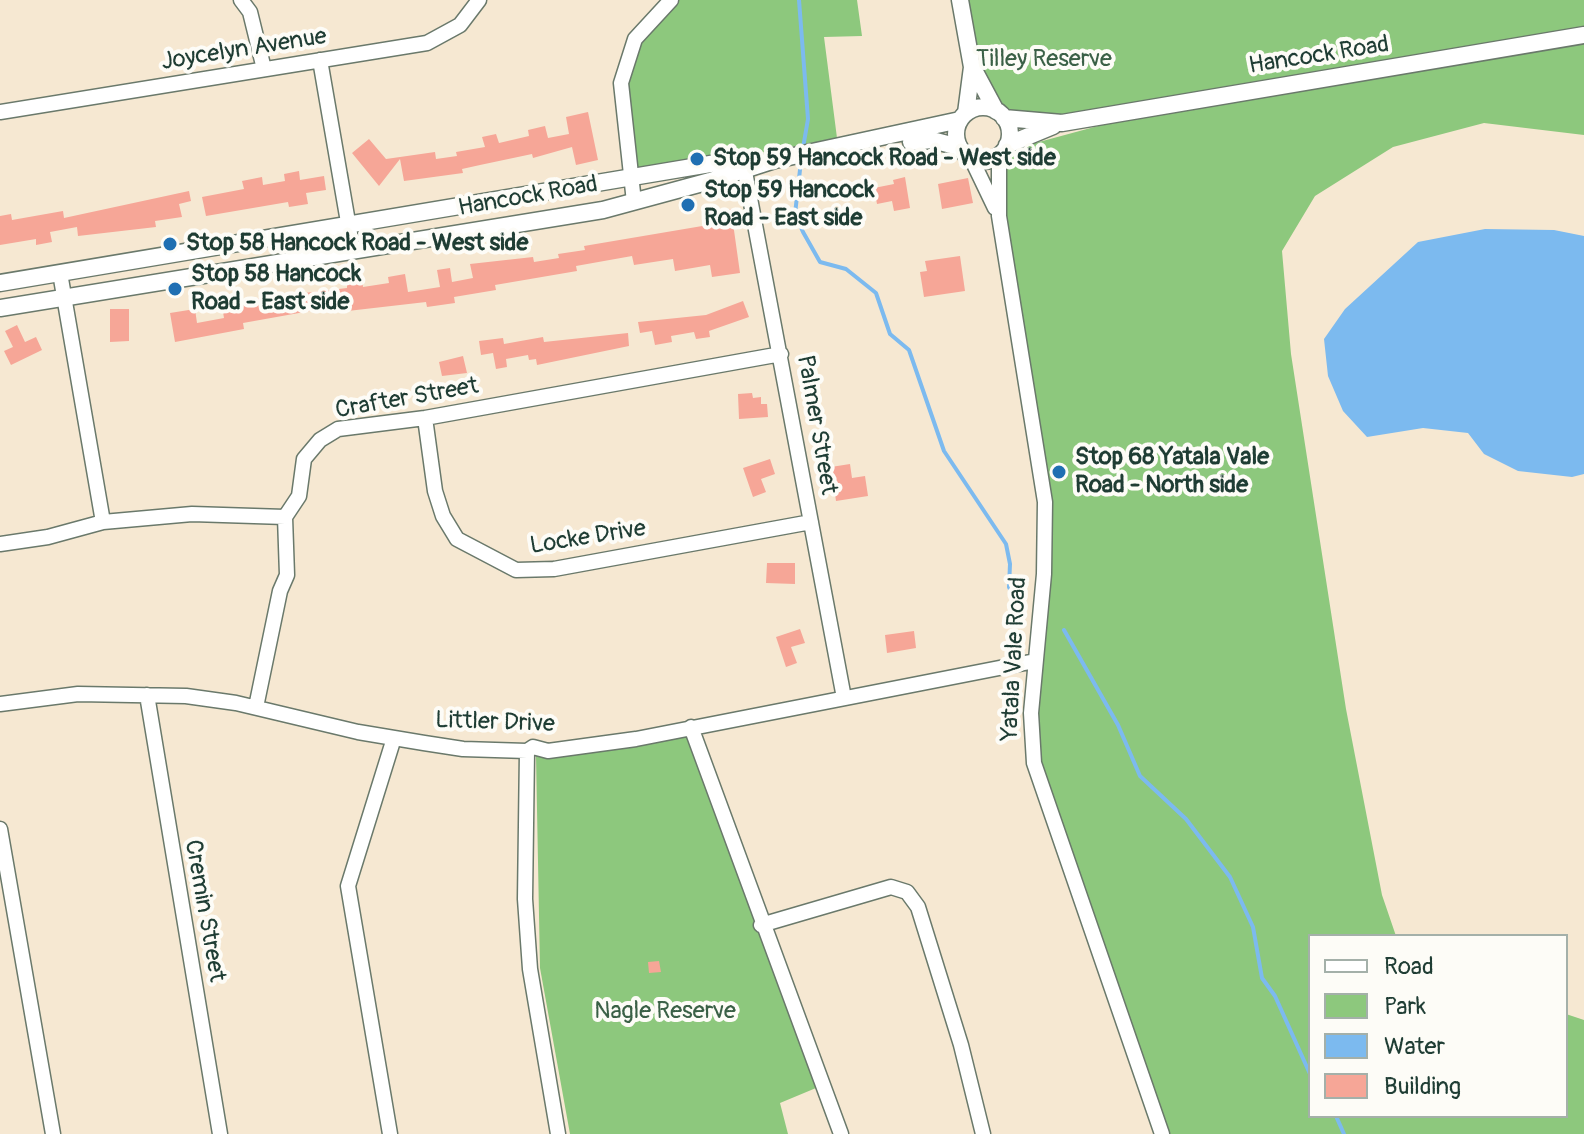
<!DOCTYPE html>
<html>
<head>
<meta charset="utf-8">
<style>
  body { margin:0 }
  #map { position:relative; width:1584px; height:1134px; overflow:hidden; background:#f6e8d2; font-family:Pangolin,sans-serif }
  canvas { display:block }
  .legend { position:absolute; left:1308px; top:934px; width:260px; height:184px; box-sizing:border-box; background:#fdfcf7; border:2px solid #a4b0a9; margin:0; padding:10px 14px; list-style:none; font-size:24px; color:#1f3d34 }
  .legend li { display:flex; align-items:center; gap:16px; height:40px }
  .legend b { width:40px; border:2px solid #a4b0a9 }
</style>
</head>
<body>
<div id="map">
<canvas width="1584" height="1134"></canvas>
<ul class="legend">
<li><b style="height:10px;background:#fff"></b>Road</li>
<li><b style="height:22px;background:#8dc87d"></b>Park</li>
<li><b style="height:22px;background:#7cbaef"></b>Water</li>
<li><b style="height:22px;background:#f6a697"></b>Building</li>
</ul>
</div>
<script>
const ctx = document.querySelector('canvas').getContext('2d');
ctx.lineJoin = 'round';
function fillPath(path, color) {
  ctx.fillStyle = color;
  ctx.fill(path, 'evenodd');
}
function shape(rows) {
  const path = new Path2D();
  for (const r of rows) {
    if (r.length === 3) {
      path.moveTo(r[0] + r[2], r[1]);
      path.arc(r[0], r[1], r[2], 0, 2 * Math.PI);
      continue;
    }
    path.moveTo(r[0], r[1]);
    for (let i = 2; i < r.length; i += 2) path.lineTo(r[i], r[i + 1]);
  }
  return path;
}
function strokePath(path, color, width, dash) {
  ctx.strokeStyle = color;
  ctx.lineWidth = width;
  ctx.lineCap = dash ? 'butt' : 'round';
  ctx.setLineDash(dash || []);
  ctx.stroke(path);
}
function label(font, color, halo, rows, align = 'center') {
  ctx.font = font + ' Pangolin,sans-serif';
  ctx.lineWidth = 8;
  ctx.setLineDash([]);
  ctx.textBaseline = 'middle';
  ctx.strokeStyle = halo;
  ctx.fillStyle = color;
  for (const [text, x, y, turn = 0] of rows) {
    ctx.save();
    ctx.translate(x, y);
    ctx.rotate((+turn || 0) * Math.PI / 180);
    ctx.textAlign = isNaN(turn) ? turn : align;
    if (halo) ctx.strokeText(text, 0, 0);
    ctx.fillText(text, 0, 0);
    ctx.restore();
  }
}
fillPath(shape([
  [671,0,857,0,862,36,824,37,837,138,631,178,624,124,628,55],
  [960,0,1584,0,1584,135,1484,123,1393,147,1315,196,1282,251,1291,354,1346,709,1382,895,1396,936,1310,936,1310,1116,1566,1116,1566,1014,1584,1020,1584,1134,1162,1134,1031,740,1046,539,992,200,1002,152,1183,103,1062,123,1004,118,983,87],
  [687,737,816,1088,780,1103,788,1134,570,1134,540,968,536,756]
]), '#8dc87d');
fillPath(shape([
  [1485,229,1554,230,1584,236,1584,474,1572,477,1518,471,1484,454,1468,433,1423,428,1367,437,1343,411,1328,376,1324,339,1345,309,1418,242]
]), '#7cbaef');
strokePath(shape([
  [799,0,808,119,803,148],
  [801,161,795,214,803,232,820,262,846,269,876,293,890,334,909,350,944,451,1006,544,1010,564,1009,587,1014,599],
  [1064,630,1118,725,1140,776,1186,819,1230,877,1253,927,1262,978,1275,996,1310,1074],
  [1336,1116,1344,1134]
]), '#7cbaef', 4);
fillPath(shape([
  [588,112,598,160,576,165,572,147,533,158,532,154,480,165,462,169,463,173,404,181,400,159,379,186,352,153,369,139,386,159,435,152,436,159,457,156,456,152,485,147,482,137,496,134,499,143,529,136,528,130,545,126,548,138,569,134,566,117],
  [299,171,300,180,324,176,326,190,306,193,308,204,289,207,288,202,206,216,202,197,244,189,242,181,262,177,263,185,285,181,284,174],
  [905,177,910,208,894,211,892,201,877,204,874,188,894,184,893,180],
  [968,178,973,203,942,209,938,184],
  [189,191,191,201,179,204,182,217,155,221,156,227,78,236,77,227,50,232,52,242,36,245,36,239,0,245,0,216,11,214,12,220,63,211,64,218],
  [731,209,740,273,712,277,710,265,675,271,673,259,634,265,632,256,576,266,577,271,495,285,496,290,454,297,455,303,427,307,426,302,339,312,338,306,243,323,244,329,175,342,170,313,195,309,197,323,224,318,222,306,244,300,347,288,347,284,362,281,363,287,389,283,388,277,405,274,408,292,440,287,437,270,450,268,452,282,473,278,470,264,533,257,534,262,559,258,558,254,585,250,584,246,720,223,719,211],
  [960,256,965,291,924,297,920,272,927,271,925,261],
  [743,301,749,317,709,331,710,337,696,339,694,332,671,336,672,342,655,345,652,331,640,333,638,322,706,315],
  [110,309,129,309,129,341,110,342],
  [17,325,25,342,36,337,42,350,11,365,4,351,13,347,5,331],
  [628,333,629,346,537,365,536,359,529,360,528,355,506,359,507,367,496,369,493,353,481,355,479,341,503,338,504,344,543,337,544,342],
  [463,356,467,373,442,376,439,362],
  [752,393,753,398,761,397,761,404,767,404,768,417,739,419,738,394],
  [770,459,775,474,761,479,766,492,753,497,743,468],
  [850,464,852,478,865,476,868,496,836,501,831,467],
  [767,563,795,563,795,584,766,583],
  [800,629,805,643,791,647,797,663,786,667,776,637],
  [914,631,916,648,887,653,885,635],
  [659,961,661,972,649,973,648,962]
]), '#f6a697');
const minor = shape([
  [241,0,250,12,264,69],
  [320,60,353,251],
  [0,112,427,43,460,25,479,0],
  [999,155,999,216,1045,502,1044,574,1031,713,1034,763,1162,1134],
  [971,158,995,208],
  [743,161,844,698],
  [634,202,621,83,635,39,671,0],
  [60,273,103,522],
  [425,418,435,491,443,516,457,539,516,570,554,569,811,522],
  [0,544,48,537,103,522,192,514,285,517],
  [147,695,220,1134],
  [0,704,78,694,186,696,236,703,358,732,424,743,463,749,527,751,533,747,548,751,636,739,1035,661],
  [256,707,280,591,287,575,285,517,299,496,304,459,320,440,338,429,425,418,781,354],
  [691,727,841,1134],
  [527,751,525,899,530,969,558,1134],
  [0,829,53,1134],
  [761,925,891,887,907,892,918,907,961,1045,983,1134],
  [390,1134,348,886,394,738]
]);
const major = shape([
  [960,0,972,67,966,113],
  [973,68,996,111],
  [983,134,27],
  [1004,118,1062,123,1584,35],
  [911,142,932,140,959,147],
  [1007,145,1053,126],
  [0,283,728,161,756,160],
  [0,308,603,210,710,181,775,160,960,120]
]);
strokePath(minor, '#6a796b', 17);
strokePath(major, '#6a796b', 19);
strokePath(minor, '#fff', 14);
strokePath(major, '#fff', 16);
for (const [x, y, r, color] of [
  [697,159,8,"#1f6fb2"],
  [688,205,8,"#1f6fb2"],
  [170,244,8,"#1f6fb2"],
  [175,289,8,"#1f6fb2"],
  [1059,472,8,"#1f6fb2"]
]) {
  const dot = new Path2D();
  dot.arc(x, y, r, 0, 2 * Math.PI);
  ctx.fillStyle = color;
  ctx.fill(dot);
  strokePath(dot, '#fdfcf7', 3);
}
label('24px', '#1f3d34', '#fdfcf7', [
  ["Joycelyn Avenue",244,50,-9],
  ["Hancock Road",1319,56,-9],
  ["Hancock Road",528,197,-10],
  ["Crafter Street",407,399,-10],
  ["Palmer Street",816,425,80],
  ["Locke Drive",588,538,-9],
  ["Yatala Vale Road",1015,659,-87],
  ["Littler Drive",495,723,2],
  ["Cremin Street",204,911,80]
]);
label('24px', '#3a6046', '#fdfcf7', [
  ["Tilley Reserve",1044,60],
  ["Nagle Reserve",665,1012]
]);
label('bold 24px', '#1f3d34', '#fdfcf7', [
  ["Stop 59 Hancock Road - West side",713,159],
  ["Stop 59 Hancock",704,191],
  ["Road - East side",704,219],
  ["Stop 58 Hancock Road - West side",186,244],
  ["Stop 58 Hancock",191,275],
  ["Road - East side",191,303],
  ["Stop 68 Yatala Vale",1075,458],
  ["Road - North side",1075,486]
], 'left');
</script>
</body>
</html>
